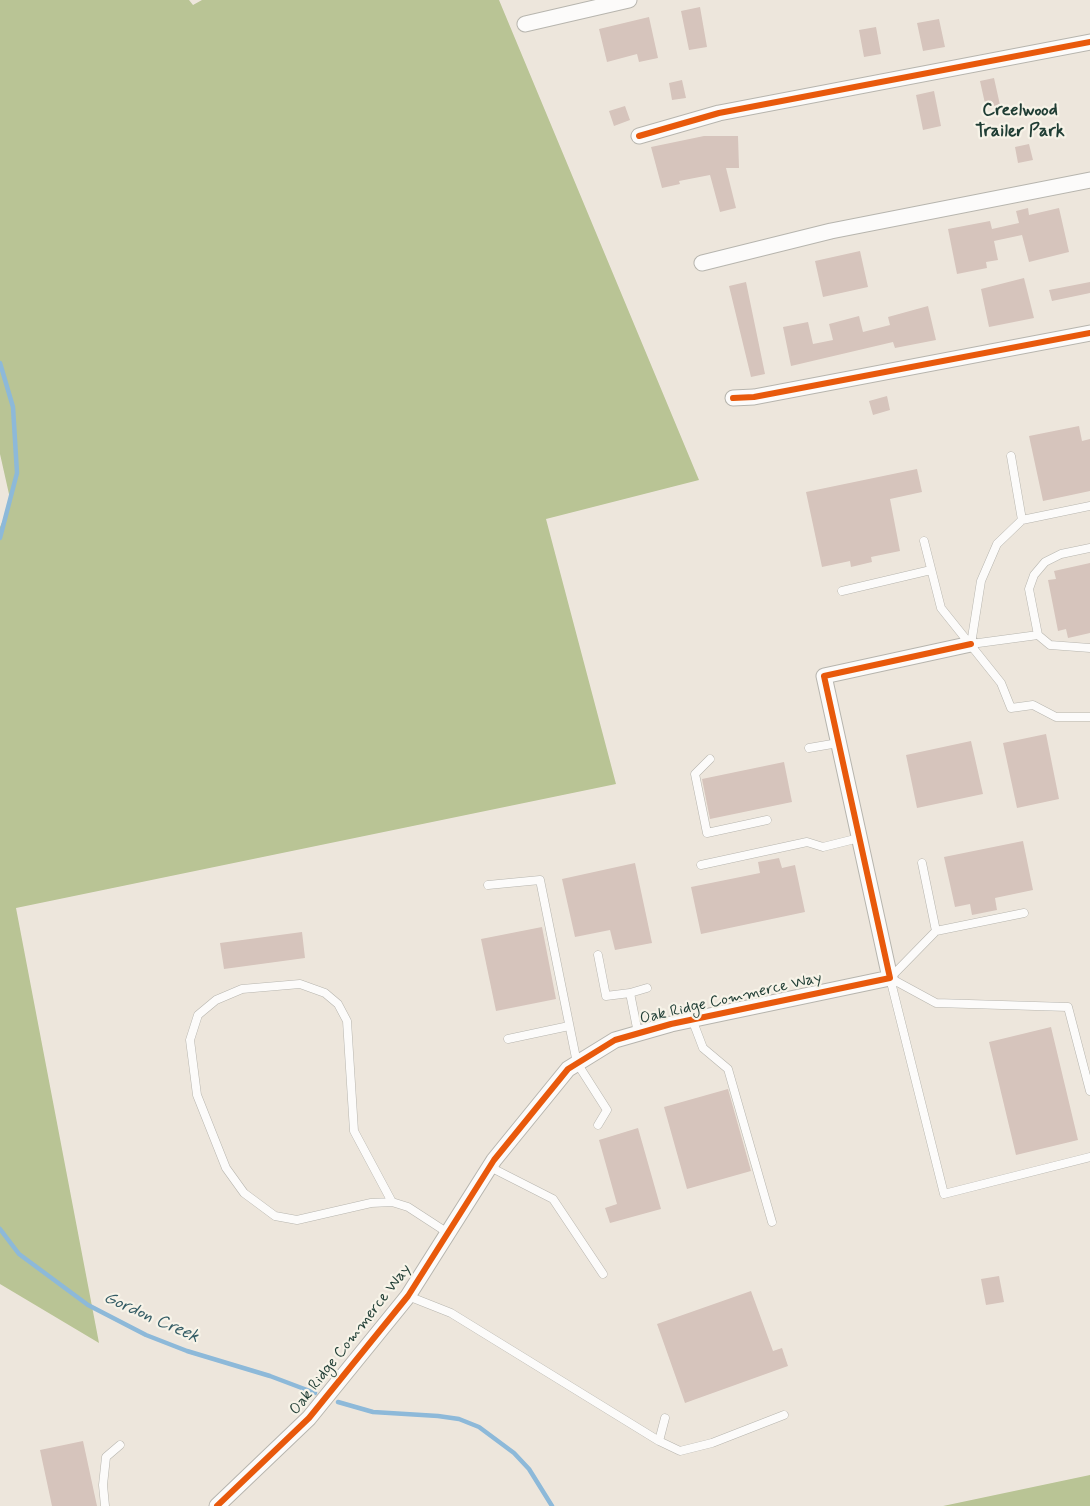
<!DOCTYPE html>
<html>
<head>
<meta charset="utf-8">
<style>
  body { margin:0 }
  canvas { display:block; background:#ede6dc }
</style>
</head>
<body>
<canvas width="1090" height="1506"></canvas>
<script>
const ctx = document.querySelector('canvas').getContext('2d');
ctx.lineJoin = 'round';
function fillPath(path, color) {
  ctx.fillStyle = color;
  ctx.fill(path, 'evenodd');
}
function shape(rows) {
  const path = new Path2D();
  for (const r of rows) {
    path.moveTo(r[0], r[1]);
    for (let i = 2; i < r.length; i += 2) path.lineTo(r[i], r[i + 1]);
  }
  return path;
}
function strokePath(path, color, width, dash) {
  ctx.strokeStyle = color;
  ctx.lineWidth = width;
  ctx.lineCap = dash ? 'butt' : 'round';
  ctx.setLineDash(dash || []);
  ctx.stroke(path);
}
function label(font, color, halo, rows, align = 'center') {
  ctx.font = font + ' Mynerve,sans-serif';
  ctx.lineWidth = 4.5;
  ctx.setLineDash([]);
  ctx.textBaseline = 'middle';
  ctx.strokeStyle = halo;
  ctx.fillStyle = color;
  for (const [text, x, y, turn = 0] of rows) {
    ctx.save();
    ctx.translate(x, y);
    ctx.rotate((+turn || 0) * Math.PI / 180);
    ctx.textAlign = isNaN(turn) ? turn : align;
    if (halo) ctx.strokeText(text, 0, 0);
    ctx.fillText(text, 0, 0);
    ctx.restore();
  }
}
fillPath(shape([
  [0,0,189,0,193,5,202,0,499,0,699,480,546,519,616,784,16,908,99,1343,0,1284,0,527,11,503,0,454],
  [1090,1475,1090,1506,943,1506]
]), '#b9c495');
strokePath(shape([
  [0,363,13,407,17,473,0,538],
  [0,1229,19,1254,88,1305,146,1335,187,1351,270,1376,315,1393],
  [338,1402,373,1412,438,1416,459,1419,479,1427,514,1453,529,1469,552,1506]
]), '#8db9d9', 4.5);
fillPath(shape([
  [700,7,707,47,689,50,681,11],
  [649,17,658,58,639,62,637,54,607,62,599,29],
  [939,19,945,47,923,51,917,23],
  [876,27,881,54,864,57,859,30],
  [994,78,1000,105,986,108,980,81],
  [682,80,686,98,672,100,669,83],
  [934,91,941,126,923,130,916,95],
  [625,106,630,120,614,126,609,111],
  [704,136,738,136,739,168,726,168,736,208,720,212,710,175,679,181,680,184,662,188,651,147],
  [1029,144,1033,160,1018,163,1015,147],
  [1028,208,1029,215,1059,208,1069,252,1029,262,1022,235,994,241,998,260,986,262,987,268,957,274,948,229,990,221,992,229,1019,223,1016,211],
  [860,251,868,287,823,297,815,261],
  [1024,278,1034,318,989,327,981,289],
  [746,282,765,374,751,377,729,286],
  [1090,282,1090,293,1052,301,1049,290],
  [928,306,936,340,895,348,893,342,791,366,783,327,808,322,813,344,833,340,829,324,859,316,863,332,890,325,888,317],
  [887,396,890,410,873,415,869,401],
  [1079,426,1082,441,1090,439,1090,491,1043,501,1029,436],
  [917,469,922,492,890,499,900,551,871,557,872,562,851,567,850,561,822,567,806,492],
  [1090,563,1090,633,1068,638,1066,629,1058,631,1048,580,1056,579,1054,571],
  [1046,734,1059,799,1017,808,1003,743],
  [971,741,983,794,917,808,906,755],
  [784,762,792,802,710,819,702,779],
  [1023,841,1033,890,995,898,997,910,972,915,970,904,955,907,944,857],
  [779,858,782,868,795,865,805,912,701,934,691,887,760,873,758,862],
  [635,863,652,943,615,950,610,930,575,937,562,879],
  [542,927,556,999,496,1011,481,939],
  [302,932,305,958,224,969,220,943],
  [1051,1027,1078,1140,1016,1155,989,1042],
  [728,1089,751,1171,687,1189,664,1107],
  [638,1128,661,1209,610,1223,605,1208,617,1204,599,1140],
  [999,1276,1004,1302,986,1305,981,1279],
  [751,1291,773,1351,782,1348,788,1366,685,1403,657,1324],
  [83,1441,97,1506,52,1506,40,1450]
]), '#d6c4bc');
const service = shape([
  [1011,456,1022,520,1090,506],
  [924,541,941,608,1001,683,1011,708,1033,705,1056,717,1090,717],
  [1090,548,1061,554,1045,562,1034,575,1029,589,1038,635,1050,645,1090,648],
  [842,591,931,570],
  [971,644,981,581,997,544,1022,520],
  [971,644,1038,635],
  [809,748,838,743],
  [710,759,695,774,707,833,767,820],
  [922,863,936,931],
  [701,865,807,842,823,847,859,838],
  [488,885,540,880,577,1063,607,1110,598,1125],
  [1024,913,936,931,890,978,936,1003,1068,1007,1090,1091],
  [598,955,606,996,630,993],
  [890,978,944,1194,1090,1157],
  [692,1019,703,1048,728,1069,772,1222],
  [638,1033,630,993,647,988],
  [508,1039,569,1026],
  [490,1167,553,1199,603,1274],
  [392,1202,354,1131,347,1021,338,1004,325,993,300,984,242,989,216,1000,198,1015,190,1040,197,1095,226,1168,244,1193,275,1216,297,1220,371,1203,392,1202,408,1207,448,1233],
  [408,1296,451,1313,659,1441,680,1451,712,1443,784,1415],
  [659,1441,665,1418],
  [105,1506,103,1485,106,1457,120,1445]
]);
const minor = shape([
  [525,24,629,0],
  [639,136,719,113,1090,42],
  [702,263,831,231,1090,180],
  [733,398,754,397,1090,333],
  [217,1506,309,1418,408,1296,494,1160,568,1069,615,1040,671,1024,890,978,824,676,971,644]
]);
strokePath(service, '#b7b5ae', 9);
strokePath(minor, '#b7b5ae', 17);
strokePath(service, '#fcfbfa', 8);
strokePath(minor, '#fcfbfa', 15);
strokePath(shape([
  [639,136,719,113,1090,42],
  [733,398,754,397,1090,333],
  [217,1506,309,1418,408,1296,494,1160,568,1069,615,1040,671,1024,890,978,824,676,971,644]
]), '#e8590c', 6);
label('16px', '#1f3d34', '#f7f3e8', [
  ["Oak Ridge Commerce Way",731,999,-13],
  ["Oak Ridge Commerce Way",351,1340,-52]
]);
label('bold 18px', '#1f3d34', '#f7f3e8', [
  ["Creelwood",1020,111],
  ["Trailer Park",1020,132]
]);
label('italic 18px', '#345c65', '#f7f3e8', [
  ["Gordon Creek",151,1318,24]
]);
</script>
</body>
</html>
